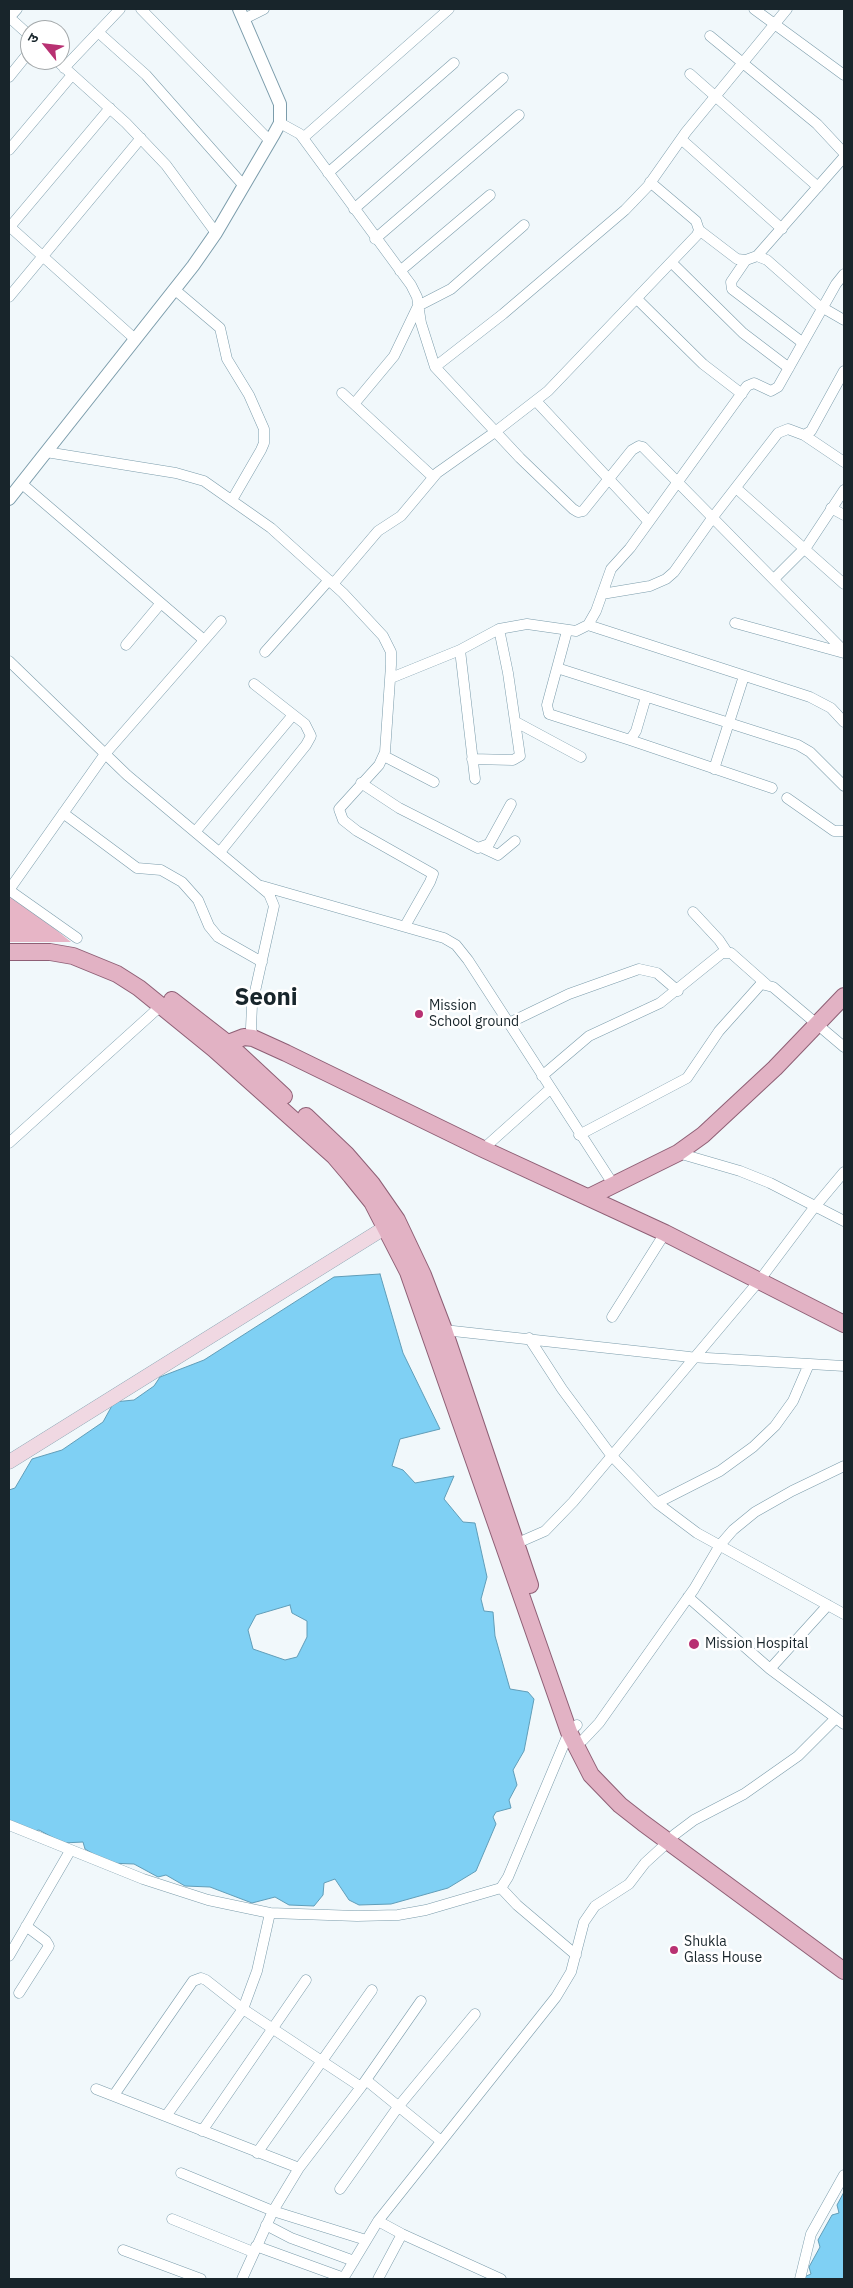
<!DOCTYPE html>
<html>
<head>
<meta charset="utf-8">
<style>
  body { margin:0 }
  #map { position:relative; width:853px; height:2288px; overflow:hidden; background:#f1f8fb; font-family:"IBM Plex Sans","Noto Sans Devanagari",sans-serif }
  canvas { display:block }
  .frame { position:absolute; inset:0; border:10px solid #18252b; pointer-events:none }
  .north { position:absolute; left:20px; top:20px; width:50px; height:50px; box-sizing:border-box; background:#fff; border:1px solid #a3a8aa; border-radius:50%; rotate:299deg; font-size:14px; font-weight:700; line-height:20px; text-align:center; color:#18252b }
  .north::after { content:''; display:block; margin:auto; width:18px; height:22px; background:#b83172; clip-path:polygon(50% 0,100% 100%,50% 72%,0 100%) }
</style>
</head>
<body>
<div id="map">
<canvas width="853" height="2288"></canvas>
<div class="frame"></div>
<div class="north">उ</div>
</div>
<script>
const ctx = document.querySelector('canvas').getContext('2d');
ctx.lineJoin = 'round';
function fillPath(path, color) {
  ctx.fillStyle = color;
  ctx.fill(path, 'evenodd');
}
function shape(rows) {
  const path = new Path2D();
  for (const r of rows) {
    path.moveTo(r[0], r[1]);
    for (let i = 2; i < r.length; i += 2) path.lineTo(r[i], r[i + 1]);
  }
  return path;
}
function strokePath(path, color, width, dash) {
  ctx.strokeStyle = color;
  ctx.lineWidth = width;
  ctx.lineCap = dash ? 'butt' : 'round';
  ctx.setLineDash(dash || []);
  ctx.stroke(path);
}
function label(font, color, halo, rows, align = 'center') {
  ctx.font = font + ' "IBM Plex Sans",sans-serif';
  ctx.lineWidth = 5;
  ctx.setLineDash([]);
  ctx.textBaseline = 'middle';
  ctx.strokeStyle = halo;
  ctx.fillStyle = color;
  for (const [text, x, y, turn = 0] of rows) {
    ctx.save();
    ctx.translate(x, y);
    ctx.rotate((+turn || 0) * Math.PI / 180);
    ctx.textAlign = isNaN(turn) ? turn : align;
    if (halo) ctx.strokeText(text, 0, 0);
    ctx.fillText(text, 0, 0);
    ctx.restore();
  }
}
fillPath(shape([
  [10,892,71,942,9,942]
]), '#e7b5c6');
const water = shape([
  [380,1274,403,1353,440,1429,400,1439,392,1466,403,1470,415,1483,454,1476,444,1499,463,1522,475,1523,487,1577,481,1599,484,1611,493,1612,495,1636,510,1689,528,1692,534,1699,524,1751,513,1770,517,1785,509,1800,511,1808,496,1812,493,1817,496,1824,476,1871,448,1888,391,1904,359,1905,349,1900,335,1879,324,1883,323,1895,314,1906,289,1905,275,1897,252,1903,210,1887,185,1886,166,1875,158,1877,134,1864,109,1863,85,1849,83,1842,63,1843,39,1830,31,1832,9,1820,9,1490,15,1488,32,1459,62,1450,103,1422,114,1402,134,1400,154,1386,160,1377,204,1360,334,1277,380,1274],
  [290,1605,292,1613,307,1621,307,1637,297,1657,285,1660,253,1649,248,1630,256,1615,290,1605],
  [844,2192,844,2279,803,2279,804,2277,811,2274,809,2267,820,2247,818,2240,832,2215,839,2213,837,2205,844,2192]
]);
fillPath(water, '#7fd0f4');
strokePath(water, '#609db8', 1);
const minor = shape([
  [141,9,270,141],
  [754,9,844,75],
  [9,17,30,36],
  [9,18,17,9],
  [244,19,264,9],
  [98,32,146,75,244,186],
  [710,36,817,124,844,153],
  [56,60,126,123,166,165,216,233],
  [64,68,120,9],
  [690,74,818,187],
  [9,77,30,51],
  [280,123,300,134,411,285,417,297,421,323,435,367,520,458,573,509,578,512,583,511,632,450,639,446,643,447,844,651],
  [303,138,449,9],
  [681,139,782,229],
  [9,150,72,75],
  [328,173,454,63],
  [354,209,503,78],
  [9,226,135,339],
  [9,228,110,108],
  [699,230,737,259,746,260,757,256,767,260,818,305,844,320],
  [375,239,519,115],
  [757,256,844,157],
  [746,260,731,282,732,289,803,343],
  [671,262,743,333,789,368],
  [400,271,490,195],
  [174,289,220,328,227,359,249,395,264,429,264,443,261,450,232,500],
  [9,297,141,138],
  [637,299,703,364,742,394],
  [435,367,503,314,625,210,648,186,686,132,787,9],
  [342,393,433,477],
  [536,401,648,521],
  [354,404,394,356,418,306,451,289,524,225],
  [804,435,844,462],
  [46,452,176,473,204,481,271,528,343,593,383,636,391,652,391,665,385,752,379,765,339,809,343,820,357,831,433,874,430,882,405,926],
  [21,483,204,640],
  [736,488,844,584],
  [831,508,844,515],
  [774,579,807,546,844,490],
  [333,584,378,531,401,516,437,473,495,432,548,391,697,235,699,230,696,221,650,182],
  [602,594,650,586,666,579,674,572,713,517,778,433,788,429,804,435,811,431,844,371],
  [735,623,844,653],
  [588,625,810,697,831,708,844,722],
  [567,631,547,705,549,714,630,740,636,731,646,697],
  [126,645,161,603],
  [460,650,475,779],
  [265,652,329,580],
  [9,661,127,775,269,894,274,906,252,1005,251,1028,253,1038],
  [557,668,798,745,810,752,844,786],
  [391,678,460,650,499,629,527,624,576,631,588,625,596,611,611,569,630,548,747,386,754,383,771,391,778,387,836,284,844,274],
  [516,722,581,757],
  [630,740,772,788],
  [384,756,434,782],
  [472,759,513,760,520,756,508,673,499,629],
  [714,769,744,676],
  [361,783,399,808,478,848,489,844,511,804],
  [787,798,834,831,844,831],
  [63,813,137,868,161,870,182,882,198,900,209,926,218,937,262,962],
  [195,832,293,715],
  [483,848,498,855,515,841],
  [220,852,306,745,311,736,305,724,254,684],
  [262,886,444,938,456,945,468,960,613,1184],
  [9,890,105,754,221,621],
  [9,890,77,938],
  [693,912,719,940,727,952],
  [509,1023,569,994,639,969,657,973,678,991],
  [542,1076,589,1036,660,1003,722,953,731,953,766,984],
  [579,1135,687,1078,719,1031,761,984,773,987,844,1047],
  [9,1143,164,1003],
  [483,1149,550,1089],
  [678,1153,740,1171,770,1183,844,1221],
  [612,1317,665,1233],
  [444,1330,690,1357,844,1366],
  [529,1338,562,1389,611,1455,657,1503,697,1533,844,1614],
  [657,1503,720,1471,753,1447,775,1426,793,1401,809,1364],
  [513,1545,545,1531,573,1502,759,1281,813,1209,844,1172],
  [688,1597,770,1669,844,1724],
  [770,1669,828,1605],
  [574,1745,583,1740,599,1723,694,1589,720,1545,733,1530,755,1512,792,1491,844,1466],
  [9,1825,143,1879,208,1900,270,1913,357,1916,398,1915,426,1910,501,1888,508,1877,569,1732,577,1725],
  [674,1835,694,1820,744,1794,798,1756,836,1718],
  [501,1888,517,1905,576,1955],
  [9,1956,70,1851],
  [19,1993,49,1946,46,1941,26,1926],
  [366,2080,441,2141],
  [96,2089,299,2168],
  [114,2095,193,1981,201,1978,206,1980,243,2009,361,2087],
  [166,2116,243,2009,257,1971,270,1913],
  [202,2131,306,1980],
  [257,2153,372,1990],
  [181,2173,273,2211,366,2240],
  [340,2189,398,2107,475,2014],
  [172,2219,253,2252],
  [378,2221,402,2234,501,2279],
  [266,2225,291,2238,354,2261],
  [256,2246,344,2278],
  [123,2250,201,2279],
  [242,2279,273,2211,299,2168,361,2087,421,2001],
  [343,2279,378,2221,556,1997,571,1972,584,1922,595,1906,629,1884,645,1863,668,1842],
  [378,2279,402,2234],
  [800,2279,811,2234,844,2175]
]);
const tertiary = shape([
  [9,499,193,266,216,233,274,134,280,123,280,104,239,9]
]);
const secondary = shape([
  [9,1462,394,1222]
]);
const primary = shape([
  [9,952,50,952,73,956,117,974,139,988,214,1049,334,1156,351,1176,372,1202,408,1272,569,1732,591,1775,620,1805,643,1823,844,1971],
  [172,1000,226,1042,284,1096],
  [218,1047,244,1037,253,1038,286,1053,483,1149,665,1233,844,1324],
  [306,1116,346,1154,372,1184,397,1220,423,1275,444,1330,530,1585],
  [589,1197,678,1153,703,1135,775,1068,844,996]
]);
strokePath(minor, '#7b9cab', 11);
strokePath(tertiary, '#7b9cab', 14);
strokePath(secondary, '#7b9cab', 15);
strokePath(primary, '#8e5f75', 18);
strokePath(minor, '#fff', 10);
strokePath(tertiary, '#fff', 12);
strokePath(secondary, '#f0d8e2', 14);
strokePath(primary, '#e2b2c4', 16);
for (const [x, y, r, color] of [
  [419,1014,5,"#b83172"],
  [694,1644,6,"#b83172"],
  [674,1950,5,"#b83172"]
]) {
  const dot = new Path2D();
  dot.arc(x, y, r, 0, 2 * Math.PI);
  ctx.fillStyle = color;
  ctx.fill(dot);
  strokePath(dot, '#fff', 2);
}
label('14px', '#18252b', '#fff', [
  ["Mission",429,1006],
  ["School ground",429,1022],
  ["Mission Hospital",705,1644],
  ["Shukla",684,1942],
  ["Glass House",684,1958]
], 'left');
label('bold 24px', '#18252b', '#fff', [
  ["Seoni",266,998]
]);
</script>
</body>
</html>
